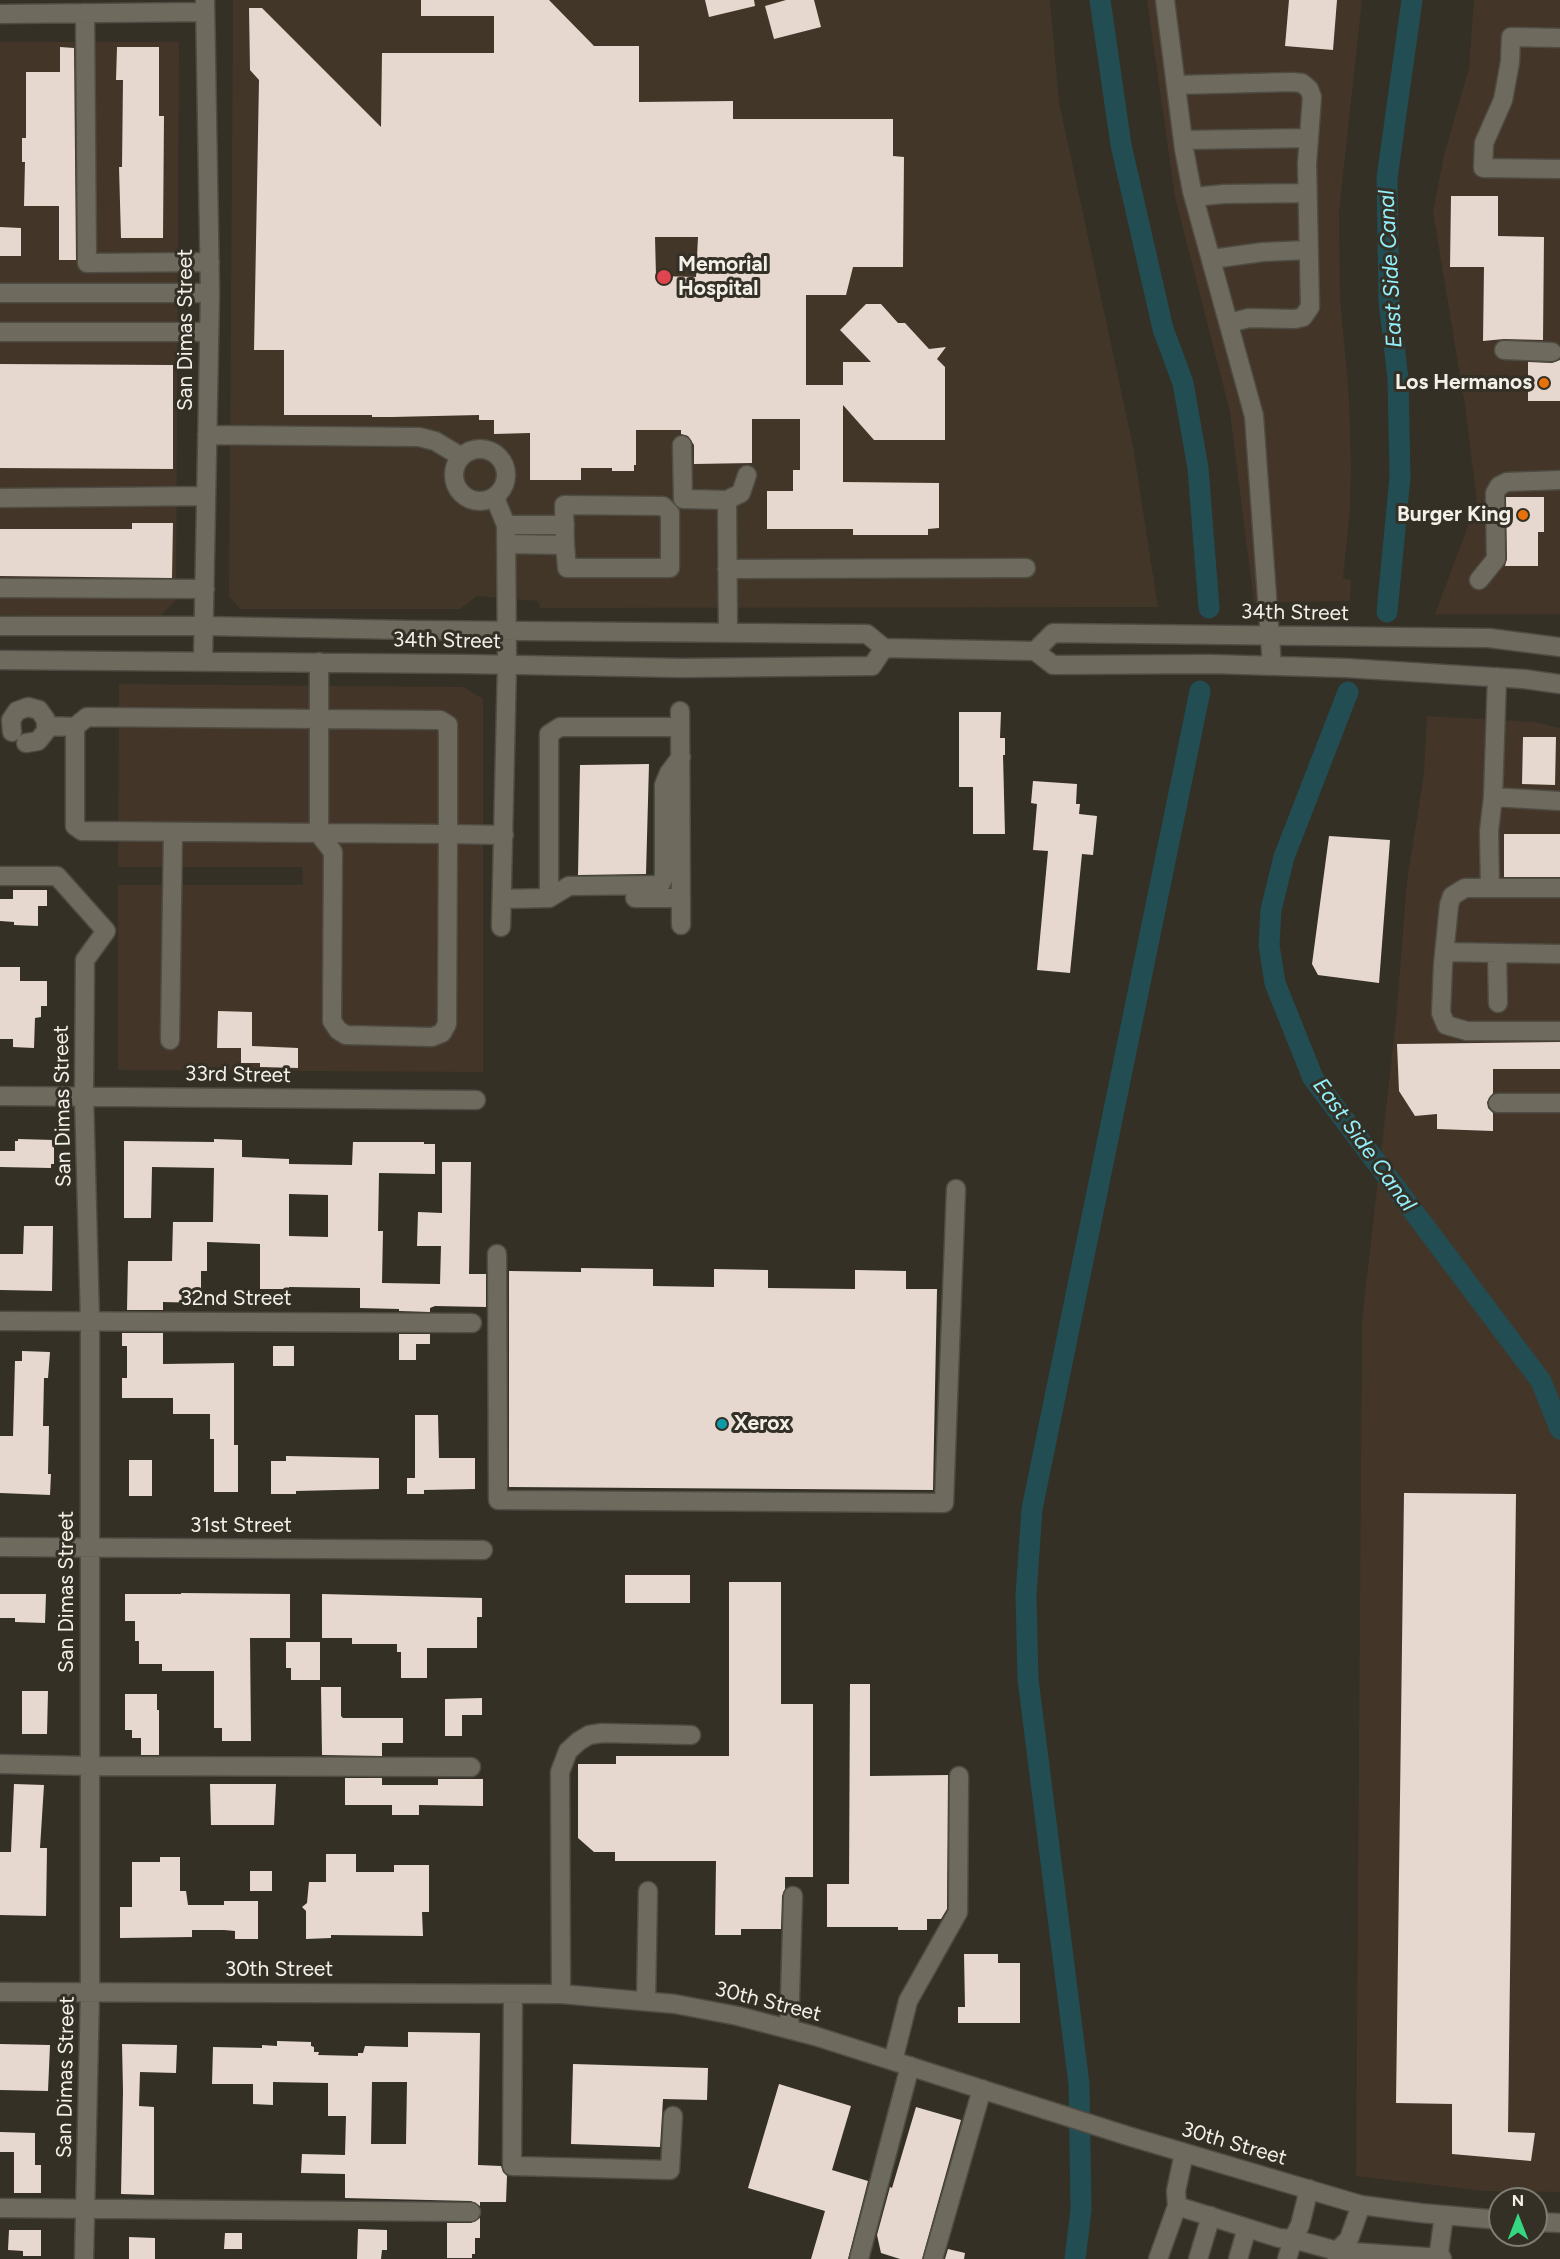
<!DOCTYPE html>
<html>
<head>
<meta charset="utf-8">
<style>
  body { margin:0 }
  #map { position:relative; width:1560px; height:2259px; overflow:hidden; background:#343026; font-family:Figtree,sans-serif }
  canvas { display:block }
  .north { position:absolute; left:1488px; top:2187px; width:60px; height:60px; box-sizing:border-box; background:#343026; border:2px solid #807d74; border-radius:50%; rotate:0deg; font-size:16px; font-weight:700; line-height:24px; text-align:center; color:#f2f0e9 }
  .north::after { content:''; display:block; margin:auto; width:21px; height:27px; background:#35d881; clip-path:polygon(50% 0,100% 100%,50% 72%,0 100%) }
</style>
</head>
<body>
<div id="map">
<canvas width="1560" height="2259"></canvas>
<div class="north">N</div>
</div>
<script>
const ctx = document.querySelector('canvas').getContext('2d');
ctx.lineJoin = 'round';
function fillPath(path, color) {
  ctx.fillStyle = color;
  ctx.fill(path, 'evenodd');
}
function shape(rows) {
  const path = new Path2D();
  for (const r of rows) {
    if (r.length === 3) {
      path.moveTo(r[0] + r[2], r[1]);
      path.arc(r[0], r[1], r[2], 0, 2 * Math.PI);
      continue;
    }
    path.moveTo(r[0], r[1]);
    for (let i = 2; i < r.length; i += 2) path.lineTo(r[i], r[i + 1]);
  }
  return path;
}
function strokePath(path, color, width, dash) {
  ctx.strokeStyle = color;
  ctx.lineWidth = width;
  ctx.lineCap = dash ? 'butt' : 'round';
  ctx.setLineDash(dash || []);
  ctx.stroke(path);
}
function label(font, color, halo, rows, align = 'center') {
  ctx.font = font + ' Figtree,sans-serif';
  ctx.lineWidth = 6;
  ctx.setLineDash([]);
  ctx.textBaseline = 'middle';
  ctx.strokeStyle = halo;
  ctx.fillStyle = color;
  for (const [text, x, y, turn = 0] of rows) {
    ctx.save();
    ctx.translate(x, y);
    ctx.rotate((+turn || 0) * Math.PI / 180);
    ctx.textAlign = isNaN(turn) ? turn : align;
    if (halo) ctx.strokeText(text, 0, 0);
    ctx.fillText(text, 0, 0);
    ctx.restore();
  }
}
fillPath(shape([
  [1147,0,1362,0,1339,212,1340,297,1349,398,1351,466,1350,510,1343,578,1351,580,1350,601,1254,603,1230,412,1175,197],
  [1474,0,1560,0,1560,614,1435,614,1477,502,1465,406,1433,212,1444,155,1469,68],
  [0,42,179,42,176,600,157,619,0,615],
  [119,684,464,687,483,699,483,1072,118,1070,118,885,303,885,302,867,118,867],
  [1427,716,1535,722,1560,728,1560,2192,1484,2191,1356,2176,1362,1321,1396,1020,1407,881,1424,774]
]), '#433528');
fillPath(shape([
  [233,0,1050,0,1059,102,1133,446,1158,607,540,608,538,601,477,596,460,609,240,609,229,596]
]), '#413627');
strokePath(shape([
  [1100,0,1121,145,1163,329,1183,383,1198,468,1209,608],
  [1387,612,1400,477,1398,379,1389,301,1387,178,1412,0],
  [1348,692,1284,857,1271,910,1269,945,1275,983,1313,1078,1541,1381,1560,1429],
  [1075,2259,1081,2210,1079,2084,1028,1679,1026,1595,1032,1509,1200,691]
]), '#224d53', 21);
fillPath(shape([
  [421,0,549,0,594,46,639,46,639,102,733,101,733,119,893,119,893,156,904,157,903,267,853,267,846,295,806,295,806,385,843,385,843,362,871,362,840,330,866,304,881,304,898,323,905,323,929,349,946,347,937,359,945,367,945,440,874,440,843,405,843,482,939,483,939,528,928,529,928,535,853,535,853,529,767,529,767,491,793,491,793,470,800,470,800,419,752,419,752,463,694,464,694,445,688,436,681,434,681,430,636,430,636,465,634,465,634,471,612,471,612,468,581,468,581,480,530,480,530,433,494,434,494,420,479,420,479,415,392,417,372,417,372,415,284,415,284,350,254,350,259,80,250,70,249,8,262,8,381,127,382,53,494,53,494,16,421,16],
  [655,237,698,237,696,277,656,276],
  [705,0,754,0,755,6,709,17],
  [786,0,814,0,821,27,774,39,765,6],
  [1289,0,1337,0,1333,50,1285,46],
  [60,47,74,48,76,260,59,260,59,206,24,206,25,162,22,162,22,138,26,138,26,72,60,72],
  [117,47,159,47,159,116,164,116,163,238,121,238,119,167,122,167,123,80,116,80],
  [1451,196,1498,196,1498,236,1544,237,1543,340,1504,339,1483,341,1484,267,1450,267],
  [0,227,21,228,21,256,0,256],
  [1560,360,1560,401,1528,401,1528,362,1552,363],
  [0,364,173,365,173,469,0,468],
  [1506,497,1544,497,1544,532,1538,532,1538,566,1505,566,1507,559],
  [132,523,173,523,172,578,0,576,0,529,132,529],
  [959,712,1001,712,1000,738,1005,738,1005,755,1003,755,1005,834,973,834,973,787,959,787],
  [1523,737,1556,737,1555,785,1522,784],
  [649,764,646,874,578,875,580,765],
  [1033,781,1077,784,1076,804,1080,804,1079,814,1097,816,1093,855,1082,854,1070,973,1037,970,1048,851,1033,850,1037,804,1031,803],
  [1504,834,1560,834,1560,877,1504,877],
  [1329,836,1390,840,1379,983,1318,975,1312,964],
  [13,890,47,890,47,906,38,906,38,926,14,925,14,922,0,921,0,899,13,899],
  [0,967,20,967,20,981,47,981,47,1006,41,1006,41,1017,35,1018,34,1048,13,1047,13,1039,0,1039],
  [218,1011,252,1012,252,1046,298,1048,298,1068,260,1067,260,1063,241,1063,241,1048,217,1048],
  [1560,1042,1560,1069,1493,1069,1493,1093,1487,1102,1488,1108,1493,1113,1493,1131,1437,1129,1437,1114,1415,1116,1399,1091,1397,1044],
  [18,1139,54,1140,54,1164,51,1164,51,1168,0,1167,0,1151,15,1151,15,1141,18,1141],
  [214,1139,242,1140,242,1157,289,1159,289,1164,352,1165,353,1142,424,1142,424,1144,435,1144,435,1174,379,1173,378,1231,383,1231,382,1283,440,1284,441,1246,417,1246,418,1212,442,1213,442,1162,471,1162,469,1274,486,1274,486,1307,435,1306,430,1308,430,1312,399,1311,399,1309,360,1308,360,1288,289,1287,289,1289,260,1289,260,1244,207,1242,207,1271,201,1271,201,1303,163,1302,163,1310,127,1310,128,1261,172,1261,173,1222,213,1222,214,1168,152,1167,151,1218,124,1218,124,1141,214,1142],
  [289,1194,328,1195,328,1237,289,1236],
  [24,1226,53,1226,52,1291,0,1290,0,1254,23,1254],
  [581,1268,653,1269,653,1286,714,1287,714,1269,768,1270,768,1288,855,1289,855,1270,906,1271,906,1289,937,1289,933,1490,509,1487,509,1271,581,1272],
  [122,1333,163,1333,163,1364,234,1363,234,1445,238,1445,238,1492,214,1492,214,1439,210,1439,210,1414,173,1414,173,1398,122,1398,122,1378,127,1378,127,1346,122,1346],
  [399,1334,430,1334,430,1344,416,1344,416,1360,399,1360],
  [273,1346,294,1346,294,1366,273,1366],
  [22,1351,50,1352,48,1378,44,1378,43,1426,49,1426,48,1474,51,1474,50,1495,0,1493,0,1436,13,1436,15,1361,22,1361],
  [415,1415,438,1415,439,1458,475,1458,475,1489,424,1490,424,1494,407,1494,407,1478,415,1478],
  [286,1456,379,1458,379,1489,296,1491,296,1494,271,1494,271,1461,286,1461],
  [129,1460,152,1460,152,1496,129,1496],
  [1404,1493,1516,1494,1508,2132,1535,2133,1531,2161,1452,2154,1452,2104,1396,2103],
  [625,1575,690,1575,690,1603,625,1603],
  [729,1582,781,1582,781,1704,813,1704,813,1877,785,1877,785,1889,782,1896,781,1929,741,1929,741,1935,715,1935,716,1861,615,1861,615,1852,594,1852,578,1838,578,1764,616,1764,616,1756,729,1756],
  [181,1593,290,1594,290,1638,250,1638,251,1741,222,1741,222,1728,214,1728,214,1671,162,1671,162,1664,139,1664,139,1641,135,1641,135,1621,125,1621,125,1594,181,1594],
  [0,1594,46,1594,45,1623,15,1622,15,1618,0,1618],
  [322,1594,482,1598,482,1617,477,1617,477,1648,427,1648,427,1678,401,1678,401,1652,397,1652,397,1644,352,1644,352,1638,322,1638],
  [286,1642,320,1642,320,1680,291,1680,291,1668,286,1668],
  [850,1684,870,1684,870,1776,948,1775,947,1909,941,1919,927,1919,927,1930,898,1930,898,1927,827,1927,827,1884,849,1884],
  [321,1687,341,1687,341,1716,343,1718,403,1718,403,1743,382,1743,382,1756,322,1755],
  [22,1691,48,1691,47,1734,22,1734],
  [125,1694,157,1694,157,1710,159,1710,159,1755,141,1755,141,1738,132,1738,132,1730,125,1730],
  [482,1698,482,1715,462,1715,462,1736,445,1736,445,1699],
  [345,1778,382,1778,382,1785,438,1785,438,1779,483,1779,483,1806,419,1805,419,1815,392,1815,392,1805,345,1805],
  [14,1784,44,1785,40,1848,47,1848,46,1916,0,1915,0,1852,11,1852],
  [210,1784,276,1784,274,1825,211,1825],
  [326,1854,356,1854,356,1872,394,1872,394,1865,429,1865,429,1912,422,1912,423,1936,331,1935,331,1938,306,1939,306,1911,302,1907,307,1903,309,1882,326,1882],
  [160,1857,180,1857,180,1891,186,1891,188,1905,224,1905,224,1901,258,1901,258,1939,235,1939,235,1931,224,1930,192,1930,192,1937,120,1938,120,1907,132,1907,132,1862,160,1862],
  [250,1871,272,1871,272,1891,250,1891],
  [964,1954,998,1954,998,1963,1020,1963,1020,2023,958,2023,958,2007,965,2007],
  [408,2032,480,2033,478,2165,501,2166,503,2172,507,2176,506,2202,480,2202,480,2206,471,2201,345,2198,345,2174,301,2173,302,2154,345,2155,346,2116,328,2116,328,2083,273,2082,273,2105,253,2104,253,2084,212,2084,213,2047,262,2048,262,2045,277,2046,277,2041,311,2042,311,2046,314,2047,314,2052,319,2052,318,2055,358,2056,358,2053,363,2053,365,2046,408,2047],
  [372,2082,407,2082,406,2144,371,2144],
  [0,2044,50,2045,48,2091,0,2090],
  [122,2044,177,2045,176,2073,140,2072,139,2106,154,2107,154,2195,121,2194,123,2091],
  [573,2064,708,2068,707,2100,663,2099,660,2147,571,2144],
  [779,2084,851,2106,832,2170,868,2181,848,2259,811,2259,825,2211,748,2188],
  [916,2107,961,2120,922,2259,900,2259,881,2253,877,2235,890,2187,892,2188],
  [0,2132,35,2133,35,2165,41,2165,41,2193,14,2193,14,2152,0,2152],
  [480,2218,480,2238,475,2238,475,2254,472,2254,472,2258,447,2258,447,2223,471,2223],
  [358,2229,387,2230,387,2250,382,2250,381,2259,357,2259],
  [9,2230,41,2230,41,2256,23,2256,23,2251,8,2250],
  [225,2233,242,2233,242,2249,224,2249],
  [129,2237,155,2238,155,2259,129,2259],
  [948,2249,965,2253,964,2259,945,2259]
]), '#e6d8cf');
const minor = shape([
  [1165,0,1184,149,1192,191,1254,416,1272,666],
  [85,13,87,263,210,262],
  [0,14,205,12],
  [1560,38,1511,37,1510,62,1503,100,1484,143,1483,168,1560,169],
  [1176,85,1292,82,1302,83,1309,89,1312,97,1307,164,1310,307,1303,317,1295,319,1249,318,1229,323],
  [1183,140,1309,138],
  [1194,197,1224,194,1307,193],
  [1212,259,1263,252,1308,250],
  [0,293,210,293],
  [0,332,209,332],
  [1504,350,1552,352],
  [207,435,419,437,435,441,460,456],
  [682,445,683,499,727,500,741,493,747,475],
  [480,475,26],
  [0,498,206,496],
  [495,498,506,525,507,664,501,927],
  [727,500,728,632],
  [506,525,565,525],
  [506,544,565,545,567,568,670,568,670,513,663,506,564,505,565,545],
  [727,569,1026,568],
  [1479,580,1496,559,1495,493,1499,486,1507,482,1560,480],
  [0,588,205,589],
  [0,626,203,626,409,630,867,634,884,648,1035,651,1053,665,1211,664,1346,668,1524,679,1560,684],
  [1035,651,1053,633,1489,638,1560,647],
  [0,660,465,664,681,668,872,666,884,648],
  [203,661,210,293,205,0],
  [319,662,319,834,333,852,332,1021,338,1030,346,1035,432,1037,442,1033,447,1024,448,834,504,835],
  [1497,677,1493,797,1489,831,1490,888,1465,888,1452,896,1449,905,1443,965,1441,1013,1446,1025,1467,1031,1560,1031],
  [680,711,681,925],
  [47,726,75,727,75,826,82,831,448,834,448,725,440,720,87,717,75,727],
  [12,732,11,720,17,711,28,707,39,710,46,720,46,731,38,741,26,743],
  [1493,797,1560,801],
  [0,876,57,876,106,931,85,960,84,1096,90,1321,90,1992,84,2259],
  [1490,888,1560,888],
  [549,898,569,886,656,885,661,883,664,877,664,785,669,773,681,757],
  [635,898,681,898],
  [502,899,549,898,549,734,560,727,680,727],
  [1444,952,1560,954],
  [1497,953,1498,1003],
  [170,1040,173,832],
  [0,1096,476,1100],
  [1498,1103,1560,1103],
  [497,1254,498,1500,944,1503,956,1189],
  [0,1321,472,1323],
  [0,1547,483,1550],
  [0,1764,90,1766,471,1767],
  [0,1992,561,1994,675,2004,738,2016,815,2036,1128,2136,1361,2205,1421,2213,1500,2220],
  [513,1994,512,2166,670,2170,673,2116],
  [561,1994,560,1772,568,1751,579,1741,589,1735,602,1733,691,1735],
  [646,2001,648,1891],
  [789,2029,793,1896],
  [893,2061,908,2001,958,1912,959,1776],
  [1184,2153,1176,2191,1177,2206,1279,2238,1293,2239,1300,2225,1309,2189],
  [0,2208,471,2212],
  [1536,2222,1560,2223],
  [859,2259,910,2066],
  [933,2259,982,2089],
  [1158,2259,1177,2206],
  [1198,2259,1211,2216],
  [1238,2259,1247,2228],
  [1287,2259,1293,2239,1337,2251,1349,2239,1361,2205],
  [1337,2259,1337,2251,1441,2258],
  [1442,2259,1439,2252,1444,2215]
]);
strokePath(minor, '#4f4c43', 21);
strokePath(minor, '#6f6a5e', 18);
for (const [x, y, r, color] of [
  [664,277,8,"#e0444e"],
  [1544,383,6,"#e8710a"],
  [1523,515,6,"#e8710a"],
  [722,1424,6,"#0f9aa8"]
]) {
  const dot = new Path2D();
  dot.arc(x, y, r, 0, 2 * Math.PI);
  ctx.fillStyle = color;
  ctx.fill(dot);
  strokePath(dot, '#343026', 2);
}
label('bold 21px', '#f2f0e9', '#343026', [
  ["Memorial",678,265],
  ["Hospital",678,289],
  ["Los Hermanos",1532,383,"right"],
  ["Burger King",1511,515,"right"],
  ["Xerox",734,1424]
], 'left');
label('21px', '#f2f0e9', '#343026', [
  ["San Dimas Street",186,330,-90],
  ["34th Street",1295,613,1],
  ["34th Street",447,641,1],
  ["33rd Street",238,1075,1],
  ["San Dimas Street",63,1106,-91],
  ["32nd Street",236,1299],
  ["31st Street",241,1526],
  ["San Dimas Street",67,1592,-90],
  ["30th Street",279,1970],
  ["30th Street",768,2002,14],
  ["San Dimas Street",66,2077,-89],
  ["30th Street",1234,2144,16]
]);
label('italic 22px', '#92f0fc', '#343026', [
  ["East Side Canal",1391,269,-93],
  ["East Side Canal",1364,1145,54]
]);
</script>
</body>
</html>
